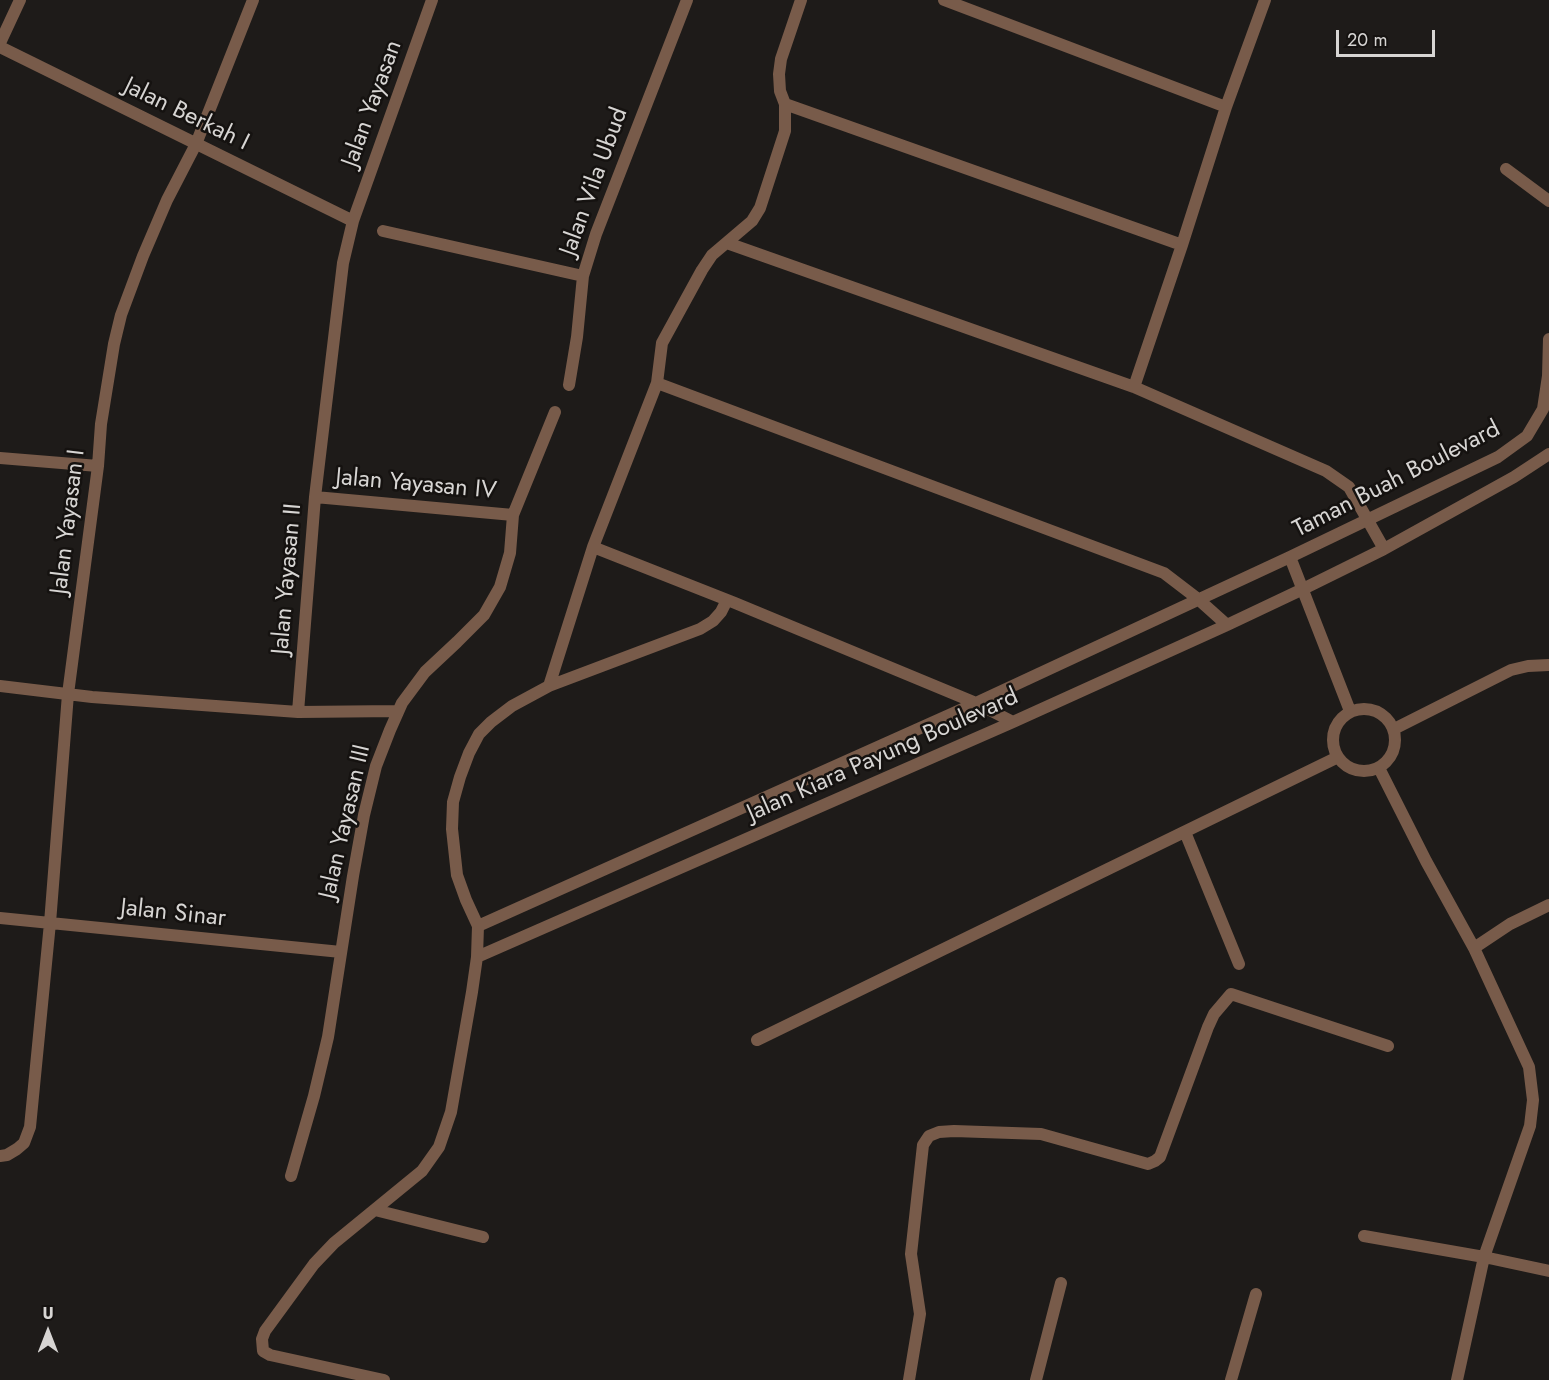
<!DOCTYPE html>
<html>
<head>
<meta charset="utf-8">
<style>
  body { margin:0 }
  #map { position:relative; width:1549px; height:1380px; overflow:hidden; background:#1e1b19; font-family:Jost,sans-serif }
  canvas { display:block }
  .north { position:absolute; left:18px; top:1302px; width:60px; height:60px; -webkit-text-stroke:4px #151210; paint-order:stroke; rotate:0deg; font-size:16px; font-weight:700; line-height:24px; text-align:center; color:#d7d5d3 }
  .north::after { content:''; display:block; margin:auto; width:21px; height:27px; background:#d7d5d3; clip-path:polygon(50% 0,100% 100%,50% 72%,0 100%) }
  .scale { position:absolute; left:1336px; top:30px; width:99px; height:27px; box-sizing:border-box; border:3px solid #d7d5d3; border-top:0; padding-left:8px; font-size:18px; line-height:21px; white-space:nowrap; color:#d7d5d3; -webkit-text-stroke:4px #151210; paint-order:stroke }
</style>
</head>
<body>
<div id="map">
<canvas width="1549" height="1380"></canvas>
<div class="north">U</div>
<div class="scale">20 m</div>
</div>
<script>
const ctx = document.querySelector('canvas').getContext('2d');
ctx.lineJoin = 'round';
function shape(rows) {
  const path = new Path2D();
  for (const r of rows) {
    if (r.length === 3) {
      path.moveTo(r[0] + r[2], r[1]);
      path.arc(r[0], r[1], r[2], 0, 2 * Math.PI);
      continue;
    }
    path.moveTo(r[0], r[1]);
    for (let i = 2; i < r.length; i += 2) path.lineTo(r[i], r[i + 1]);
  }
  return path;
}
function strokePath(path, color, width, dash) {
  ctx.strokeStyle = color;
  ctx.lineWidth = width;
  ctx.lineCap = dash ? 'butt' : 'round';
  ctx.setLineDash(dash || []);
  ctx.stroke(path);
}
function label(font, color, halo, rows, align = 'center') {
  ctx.font = font + ' Jost,sans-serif';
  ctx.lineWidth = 5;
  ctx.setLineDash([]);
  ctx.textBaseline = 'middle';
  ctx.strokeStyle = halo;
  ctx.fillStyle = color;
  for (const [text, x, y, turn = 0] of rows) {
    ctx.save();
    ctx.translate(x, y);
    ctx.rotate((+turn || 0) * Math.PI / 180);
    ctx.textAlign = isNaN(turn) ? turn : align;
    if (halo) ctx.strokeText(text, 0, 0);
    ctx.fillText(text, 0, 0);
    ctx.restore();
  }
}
strokePath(shape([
  [1506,169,1549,201]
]), '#785b4a', 12);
strokePath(shape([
  [944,0,1226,107],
  [0,43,20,0],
  [0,47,353,221],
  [785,104,1182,245],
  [383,231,583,276],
  [727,243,1134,387,1326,471,1349,487,1384,549],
  [657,383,662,343,702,270,712,255,752,221,760,208,785,131,785,104,780,91,779,74,781,59,801,0],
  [569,385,577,337,583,276,596,234,687,0],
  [1134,387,1182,245,1226,107,1265,0],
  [0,458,98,466],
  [315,497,513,515],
  [593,547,735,603,976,703,1013,722],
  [1290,557,1350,711],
  [0,686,92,697,298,712,398,711],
  [549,686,593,547,657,383,1164,573,1198,599,1227,625],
  [1364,740,31],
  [298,712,315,497,343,263,353,221,432,0],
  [1394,729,1511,670,1528,666,1549,665],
  [1379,768,1426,861,1474,948,1529,1067,1533,1100,1530,1126,1484,1257,1457,1380],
  [1185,832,1239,964],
  [0,918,341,952],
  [478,926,976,703,1290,557,1498,457,1527,436,1543,409,1548,376,1549,339],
  [1474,948,1510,924,1549,905],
  [477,957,1013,722,1227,625,1303,589,1384,549,1514,477,1549,454],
  [757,1040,1338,757],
  [0,1156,7,1155,17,1149,24,1143,30,1127,50,923,68,694,98,466,101,424,114,344,121,315,143,256,167,200,196,144,253,0],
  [291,1176,314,1096,328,1037,353,876,364,815,376,766,390,730,402,703,425,672,457,642,484,615,500,587,510,553,513,515,555,412],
  [375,1210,483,1237],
  [1364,1236,1484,1257,1549,1271],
  [384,1380,270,1355,263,1351,262,1339,265,1331,314,1264,334,1243,422,1171,439,1147,451,1112,472,992,477,957,478,926,466,900,457,875,452,829,453,802,460,777,469,753,479,734,491,722,512,706,549,686,700,629,713,621,721,612,727,600],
  [909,1380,920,1314,911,1254,923,1145,929,1136,939,1132,954,1131,1041,1134,1148,1164,1155,1161,1160,1157,1208,1027,1214,1014,1231,994,1388,1046],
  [1036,1380,1061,1283],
  [1231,1380,1256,1294]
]), '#785b4a', 12);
label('24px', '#d7d5d3', '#151210', [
  ["Jalan Yayasan",373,104,-70],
  ["Jalan Berkah I",186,115,26],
  ["Jalan Vila Ubud",595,182,-70],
  ["Taman Buah Boulevard",1397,480,-27],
  ["Jalan Yayasan IV",416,485,5],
  ["Jalan Yayasan I",69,522,-83],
  ["Jalan Yayasan II",288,579,-85],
  ["Jalan Kiara Payung Boulevard",883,756,-24],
  ["Jalan Yayasan III",346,822,-77],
  ["Jalan Sinar",173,914,6]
]);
</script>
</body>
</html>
